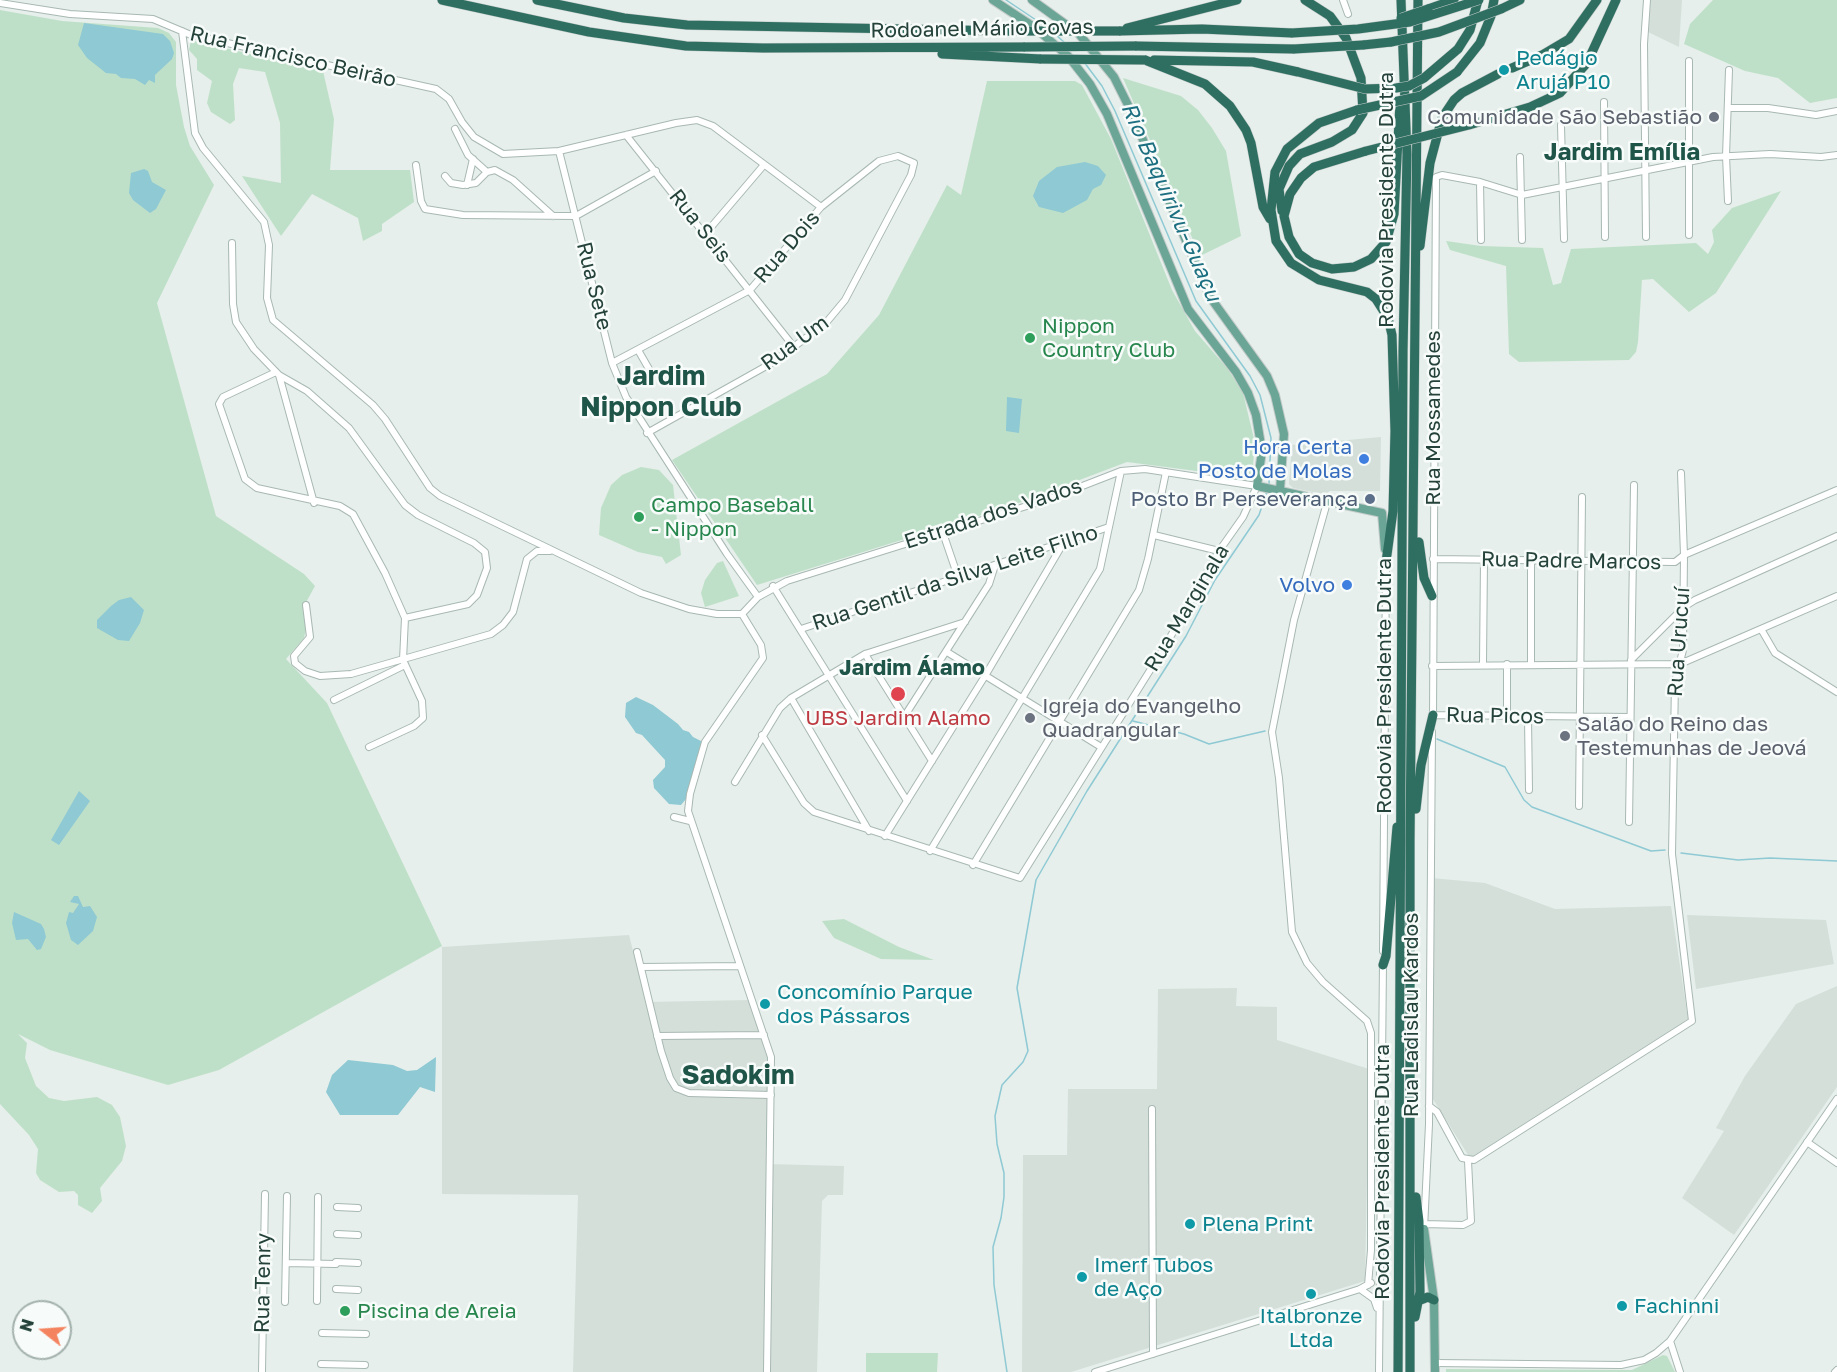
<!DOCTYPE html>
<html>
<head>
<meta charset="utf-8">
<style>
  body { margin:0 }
  #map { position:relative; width:1837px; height:1372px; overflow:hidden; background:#e6efeb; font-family:"Golos Text",sans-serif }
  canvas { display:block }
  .north { position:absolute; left:12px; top:1300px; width:60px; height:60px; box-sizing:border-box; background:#f7fbf9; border:2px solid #a3b1ad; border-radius:50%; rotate:287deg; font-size:16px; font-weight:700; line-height:24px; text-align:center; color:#24423a }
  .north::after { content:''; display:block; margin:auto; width:21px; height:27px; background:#f4845f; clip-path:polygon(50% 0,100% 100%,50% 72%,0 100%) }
</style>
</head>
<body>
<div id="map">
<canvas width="1837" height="1372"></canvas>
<div class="north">N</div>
</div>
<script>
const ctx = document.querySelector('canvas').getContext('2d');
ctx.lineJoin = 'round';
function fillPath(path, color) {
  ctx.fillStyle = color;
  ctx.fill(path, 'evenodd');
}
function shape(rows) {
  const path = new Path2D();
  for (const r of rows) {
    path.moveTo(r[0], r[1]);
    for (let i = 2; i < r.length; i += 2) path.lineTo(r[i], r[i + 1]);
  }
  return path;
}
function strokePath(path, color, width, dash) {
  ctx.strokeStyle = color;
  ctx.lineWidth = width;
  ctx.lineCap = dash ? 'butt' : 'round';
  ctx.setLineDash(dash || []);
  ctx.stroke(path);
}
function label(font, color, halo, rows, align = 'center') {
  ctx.font = font + ' "Golos Text",sans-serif';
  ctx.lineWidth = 5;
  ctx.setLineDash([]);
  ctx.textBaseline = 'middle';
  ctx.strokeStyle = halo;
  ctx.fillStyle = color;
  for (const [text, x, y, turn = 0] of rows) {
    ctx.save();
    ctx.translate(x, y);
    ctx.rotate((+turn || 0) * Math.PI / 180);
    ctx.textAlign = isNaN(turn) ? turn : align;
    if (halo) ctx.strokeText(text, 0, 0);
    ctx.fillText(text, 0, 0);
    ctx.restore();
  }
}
fillPath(shape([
  [1651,0,1682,0,1679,47,1648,32],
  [1381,437,1380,491,1329,491,1328,495,1293,488,1289,484,1292,445],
  [1432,878,1485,883,1555,909,1671,906,1688,1019,1470,1158,1431,1096],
  [1687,915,1826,920,1834,964,1696,989],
  [629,935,646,1002,750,1000,769,1056,768,1164,844,1166,843,1195,828,1195,822,1201,817,1372,573,1372,578,1195,442,1194,442,947],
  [1837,986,1837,1087,1734,1235,1682,1198,1724,1131,1716,1128,1745,1076,1796,1004],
  [1237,988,1236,1006,1277,1007,1277,1040,1369,1069,1365,1281,1071,1372,1022,1372,1023,1155,1067,1155,1068,1089,1157,1089,1158,989]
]), '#d4dfda');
fillPath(shape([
  [1713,0,1837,0,1837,98,1810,103,1778,78,1745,71,1684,44,1690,24],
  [0,10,62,21,158,28,169,33,176,42,176,85,184,127,190,146,214,185,157,303,216,516,304,574,315,586,304,606,306,629,304,638,286,659,327,703,442,946,219,1070,168,1085,50,1050,18,1034,27,1043,25,1058,36,1086,49,1098,64,1101,97,1097,112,1105,120,1117,126,1146,122,1161,100,1188,102,1201,92,1213,78,1205,78,1195,74,1191,59,1192,40,1180,36,1173,38,1149,29,1135,0,1104],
  [191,40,323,71,334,119,330,170,410,170,414,202,382,224,382,231,363,241,358,218,312,194,281,236,242,176,281,183,280,123,265,72,239,68,233,84,235,120,230,124,211,112,207,103,212,81,197,70,197,59,189,50],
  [1123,78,1181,96,1198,110,1212,128,1226,151,1241,236,1200,256],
  [987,81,1075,81,1082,85,1111,139,1172,290,1195,331,1228,369,1243,393,1255,443,1252,476,1247,479,1233,477,1229,467,1211,467,1204,472,1127,462,1011,506,757,585,672,460,827,374,879,315,947,185,961,195],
  [1781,191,1716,293,1689,312,1653,279,1642,280,1638,342,1636,352,1629,360,1519,362,1509,354,1506,266,1450,250,1446,241,1481,246,1543,248,1553,285,1561,283,1571,249,1696,243,1708,254,1714,242,1712,230,1732,208],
  [641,467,659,470,673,485,681,555,666,564,662,557,638,552,599,535,601,508,611,485,622,475],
  [723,561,739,596,705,607,701,593,705,580,717,563],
  [844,919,899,947,934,960,881,959,834,938,822,921],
  [866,1353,938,1353,937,1372,866,1372],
  [1663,1355,1667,1356,1675,1372,1446,1372,1446,1369,1632,1370]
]), '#bfe0c8');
fillPath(shape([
  [84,23,163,34,170,41,174,53,172,59,155,75,155,83,149,80,145,85,135,79,121,78,116,74,106,73,87,58,78,45],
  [1085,162,1098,166,1106,175,1101,185,1093,189,1087,200,1063,213,1039,207,1033,196,1039,181,1057,167],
  [144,169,148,171,152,182,166,190,156,209,150,213,133,200,129,193,131,173],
  [1007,397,1022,399,1019,433,1006,431],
  [131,597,144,610,140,623,129,641,118,640,97,628,97,620,111,606,119,600],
  [636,697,653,705,678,724,683,730,689,732,693,737,703,742,686,799,681,805,669,804,654,788,653,780,665,767,665,760,642,735,636,733,625,717,626,703],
  [79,791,90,801,59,845,51,840],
  [74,896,78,896,83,907,90,906,97,917,93,931,78,945,71,940,66,923,69,912,73,913,79,904,70,902],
  [14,912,41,924,44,929,46,937,41,949,37,950,28,939,16,940,12,923],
  [436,1057,435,1092,420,1087,398,1115,340,1115,326,1092,332,1075,348,1060,393,1065,407,1071,417,1070]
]), '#8ec9d4');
strokePath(shape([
  [1006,0,1045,26],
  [1056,35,1064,42],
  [1084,62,1102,86,1115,111,1196,301,1250,376,1260,395,1271,438,1269,484],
  [1133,721,1184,734,1209,744,1265,731],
  [1437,739,1505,767,1524,800,1532,807,1651,851,1665,850],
  [1681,853,1738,860,1770,858,1837,861],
  [1007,1372,994,1285,993,1247,1001,1218,1004,1197,1004,1173,997,1144,995,1116,1002,1085,1023,1062,1028,1051,1017,988,1036,880,1087,791,1186,636,1215,580,1259,515,1267,491]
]), '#8ec9d4', 1.5);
const minor = shape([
  [1343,0,1348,14],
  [0,3,70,14,153,19,191,35,436,89,449,99,462,122,474,137,503,154,559,151,676,123,697,120,713,126,821,207],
  [182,31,195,133,203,148,264,222,269,245,267,298,273,320,373,405,385,419,430,488,440,496,641,593,689,609,717,614,742,614],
  [1689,61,1689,235],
  [1604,102,1605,237],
  [1728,108,1768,108,1816,115,1837,111],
  [1561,125,1564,239],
  [455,129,468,155,487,172],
  [626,135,794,347],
  [559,151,612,363,626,397,727,554,758,597],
  [1520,157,1522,240],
  [416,165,421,201,425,209,463,215,576,216,656,171],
  [445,176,451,183,463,185,476,183,487,172,495,170,513,180,553,216],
  [1480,182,1481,240],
  [467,185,473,159],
  [1728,201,1726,156,1729,70],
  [706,233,763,166],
  [1646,237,1644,44,1647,0],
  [232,243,233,304,236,322,254,349,279,375,307,391,349,428,405,505,418,515,474,543,485,552,487,568,477,595,468,604,405,618],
  [638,350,649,369],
  [612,363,750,290,821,207,879,161,898,156,914,163,911,175,845,300,825,324,770,364,647,433],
  [276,372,223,397,219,404,245,479,257,488,340,506,353,514,385,573,405,618,403,660,422,701,423,718,414,726,369,747],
  [279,375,314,503],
  [1328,499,1294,620,1272,732,1279,778,1292,932,1307,963,1323,982,1367,1021,1371,1033,1371,1250,1368,1285],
  [943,533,958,577],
  [1154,535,1219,551],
  [1433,559,1675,562,1684,555,1837,490],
  [773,586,907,801],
  [306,605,310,637,294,656,295,663,305,671,320,676,351,674,491,634,503,625,513,612,527,559,537,551,550,551],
  [742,614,758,597,787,581,1049,499,1121,471,1145,469,1257,486,1243,517,1219,551,1164,648,1020,878,814,812,804,803,762,735],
  [742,614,761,645,763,658,705,742,690,794,688,811,771,1057,767,1372],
  [801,629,1109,527],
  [1761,629,1775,653,1837,692],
  [947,652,1101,747],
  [865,654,932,761],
  [1631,660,1684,607,1695,600,1837,536],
  [1483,664,1484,559],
  [1507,664,1507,718],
  [1531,664,1531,560],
  [1432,666,1680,664,1837,596],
  [791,698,869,831],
  [334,700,405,665],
  [1433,715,1630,717],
  [1433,716,1436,177,1442,175,1480,182,1522,195,1713,157,1770,154,1821,157,1837,155],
  [904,717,989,584,995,565],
  [1528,718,1529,790],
  [735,782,780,708,791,698,865,654,965,622],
  [1579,806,1582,497],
  [674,817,690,821],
  [1629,822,1634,485],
  [885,836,985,676,1064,542],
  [930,851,1100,569,1121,471],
  [973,865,1139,590,1148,559,1166,472],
  [1383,951,1386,562],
  [637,952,661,1051,670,1078,676,1088,689,1093,771,1095],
  [641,967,740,966],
  [657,1036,764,1035],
  [1429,1106,1437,1112,1462,1158,1474,1160,1692,1021,1672,854,1675,682,1683,650,1684,555,1681,473],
  [1152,1109,1153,1354],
  [1807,1142,1837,1163],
  [337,1207,358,1208],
  [1425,1224,1463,1225,1471,1221,1468,1161],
  [1424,1229,1429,1124,1432,732],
  [337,1234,358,1235],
  [336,1262,358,1263],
  [286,1263,336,1264],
  [336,1289,358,1290],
  [1360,1289,1374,1299,1377,1308],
  [317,1301,318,1197],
  [285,1302,287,1196],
  [322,1333,366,1334],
  [1670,1341,1680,1372],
  [1435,1363,1621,1365,1644,1360,1656,1353,1670,1341,1837,1099],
  [321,1364,365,1365],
  [262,1372,265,1194],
  [1095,1372,1360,1289,1371,1283],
  [1379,1372,1383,962],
  [1835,1372,1837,1370]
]);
const major = shape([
  [993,0,1034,27,1068,56,1090,84,1107,114,1188,309,1236,372,1248,393,1256,415,1262,451,1257,486,1382,513,1385,549],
  [1032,0,1079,34,1114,77,1129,107,1210,297,1267,376,1275,395,1284,434,1280,490],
  [1424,1229,1434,1300,1435,1372]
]);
const highway = shape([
  [442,0,589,32,686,46,763,48,1025,47],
  [537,0,624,18,687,25,1010,31],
  [1428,9,1454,0],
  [1501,9,1520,0],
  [1127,28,1237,0],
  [1119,31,1202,29,1292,33],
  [1363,45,1391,42],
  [1135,46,1294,49],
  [1458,49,1470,30,1478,0],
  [942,54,1041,59],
  [1145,60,1205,84,1230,106,1246,130,1251,143,1263,207,1270,219],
  [1154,60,1253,62,1298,72],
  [1512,68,1542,55,1569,39,1597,0],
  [1457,72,1480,43,1491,16,1494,0],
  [1357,110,1319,123,1287,149,1275,172,1271,210,1276,241,1291,263,1319,280,1367,292,1376,299,1388,318,1392,335,1395,431,1393,511,1386,562],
  [1469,125,1530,107,1560,93,1587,63,1616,0],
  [1366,151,1314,167,1301,178,1290,194,1284,216,1289,237,1299,254,1312,263,1332,269,1354,267,1371,259,1386,242,1394,214,1400,103],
  [1282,211,1279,189,1289,166,1300,154,1332,142,1352,130,1363,113,1361,78,1346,38,1330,16,1305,0],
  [1420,246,1430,163,1442,118,1454,100,1462,93,1498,74],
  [1419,542,1424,578,1432,596],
  [1416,809,1421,765,1433,715],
  [1383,965,1386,956,1397,827],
  [1418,1301,1428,1297,1434,1300],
  [1415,1317,1420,1292,1419,1221,1416,1197],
  [1398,1372,1403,351,1407,154,1401,0],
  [1410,1372,1410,841,1418,0]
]);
strokePath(minor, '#a8b8b2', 8);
strokePath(major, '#c2cac8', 10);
strokePath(highway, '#c2cac8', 10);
strokePath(minor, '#fff', 6);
strokePath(major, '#6aa596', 8);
strokePath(highway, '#2f6f62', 9);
const highwayBridge = shape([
  [1401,18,1428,9],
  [1010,31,1119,31],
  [1292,33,1358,29,1410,22,1479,0],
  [1391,42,1439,32,1501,9],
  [1025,47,1135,46],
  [1294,49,1363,45],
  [1041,59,1145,60],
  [1298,72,1365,89,1396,88,1409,86,1424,78,1458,49],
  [1357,110,1421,96,1457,72],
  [1366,151,1469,125]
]);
strokePath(highwayBridge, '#c2cac8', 10, []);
strokePath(highwayBridge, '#2f6f62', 9);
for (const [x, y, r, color] of [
  [1504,70,6,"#0f9aa8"],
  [1714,117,6,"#6b7280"],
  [1030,338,6,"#2e9e5b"],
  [1364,459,6,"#3f7fe0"],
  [1370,499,6,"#5c6f8a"],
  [639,517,6,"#2e9e5b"],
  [1347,585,6,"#3f7fe0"],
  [898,694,8,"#e0444e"],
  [1030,718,6,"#6b7280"],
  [1565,736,6,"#6b7280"],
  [765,1004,6,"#0f9aa8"],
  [1190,1224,6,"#0f9aa8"],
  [1082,1277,6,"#0f9aa8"],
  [1311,1294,6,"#0f9aa8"],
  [1622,1306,6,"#0f9aa8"],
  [345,1311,6,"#2e9e5b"]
]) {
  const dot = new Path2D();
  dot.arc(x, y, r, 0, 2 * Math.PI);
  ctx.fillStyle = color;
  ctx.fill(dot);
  strokePath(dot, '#f7fbf9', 2);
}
label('21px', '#24423a', '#f7fbf9', [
  ["Rodoanel Mário Covas",982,29,-1],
  ["Rua Francisco Beirão",293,57,13],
  ["Rodovia Presidente Dutra",1386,200,-90],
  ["Rua Seis",700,226,52],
  ["Rua Dois",787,247,-49],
  ["Rua Sete",594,286,76],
  ["Rua Um",795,343,-36],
  ["Rua Mossamedes",1433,418,-90],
  ["Estrada dos Vados",993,514,-18],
  ["Rua Padre Marcos",1571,561,1],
  ["Rua Gentil da Silva Leite Filho",955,578,-18],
  ["Rua Marginala",1187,608,-59],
  ["Rua Urucuí",1679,642,-86],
  ["Rodovia Presidente Dutra",1384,686,-90],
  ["Rua Picos",1495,716,1],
  ["Rua Ladislau Kardos",1411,1015,-90],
  ["Rodovia Presidente Dutra",1382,1172,-90],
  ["Rua Tenry",263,1283,-89]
]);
label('21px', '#0d838f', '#f7fbf9', [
  ["Pedágio",1516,58],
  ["Arujá P10",1516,82],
  ["Concomínio Parque",777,992],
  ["dos Pássaros",777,1016],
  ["Plena Print",1202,1224],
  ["Imerf Tubos",1094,1265],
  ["de Aço",1094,1289],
  ["Fachinni",1634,1306],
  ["Italbronze",1311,1316,"center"],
  ["Ltda",1311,1340,"center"]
], 'left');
label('21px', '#5b616d', '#f7fbf9', [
  ["Comunidade São Sebastião",1702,117,"right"],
  ["Igreja do Evangelho",1042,706],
  ["Quadrangular",1042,730],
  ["Salão do Reino das",1577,724],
  ["Testemunhas de Jeová",1577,748]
], 'left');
label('21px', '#27864d', '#f7fbf9', [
  ["Nippon",1042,326],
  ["Country Club",1042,350],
  ["Campo Baseball",651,505],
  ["- Nippon",651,529],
  ["Piscina de Areia",357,1311]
], 'left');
label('21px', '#366cbe', '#f7fbf9', [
  ["Hora Certa",1352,447],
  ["Posto de Molas",1352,471],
  ["Volvo",1335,585]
], 'right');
label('21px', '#4e5e75', '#f7fbf9', [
  ["Posto Br Perseverança",1358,499]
], 'right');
label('21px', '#be3a42', '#f7fbf9', [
  ["UBS Jardim Alamo",898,718]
]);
label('italic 22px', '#1c6f80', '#f7fbf9', [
  ["Rio Baquirivu-Guaçu",1171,202,66]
]);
label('bold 22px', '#1f5548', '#f7fbf9', [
  ["Jardim Álamo",912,668]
]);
label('bold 24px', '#1f5548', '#f7fbf9', [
  ["Jardim Emília",1622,152]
]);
label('bold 27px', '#1f5548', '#f7fbf9', [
  ["Jardim",661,376],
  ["Nippon Club",661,407],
  ["Sadokim",738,1075]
]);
</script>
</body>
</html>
